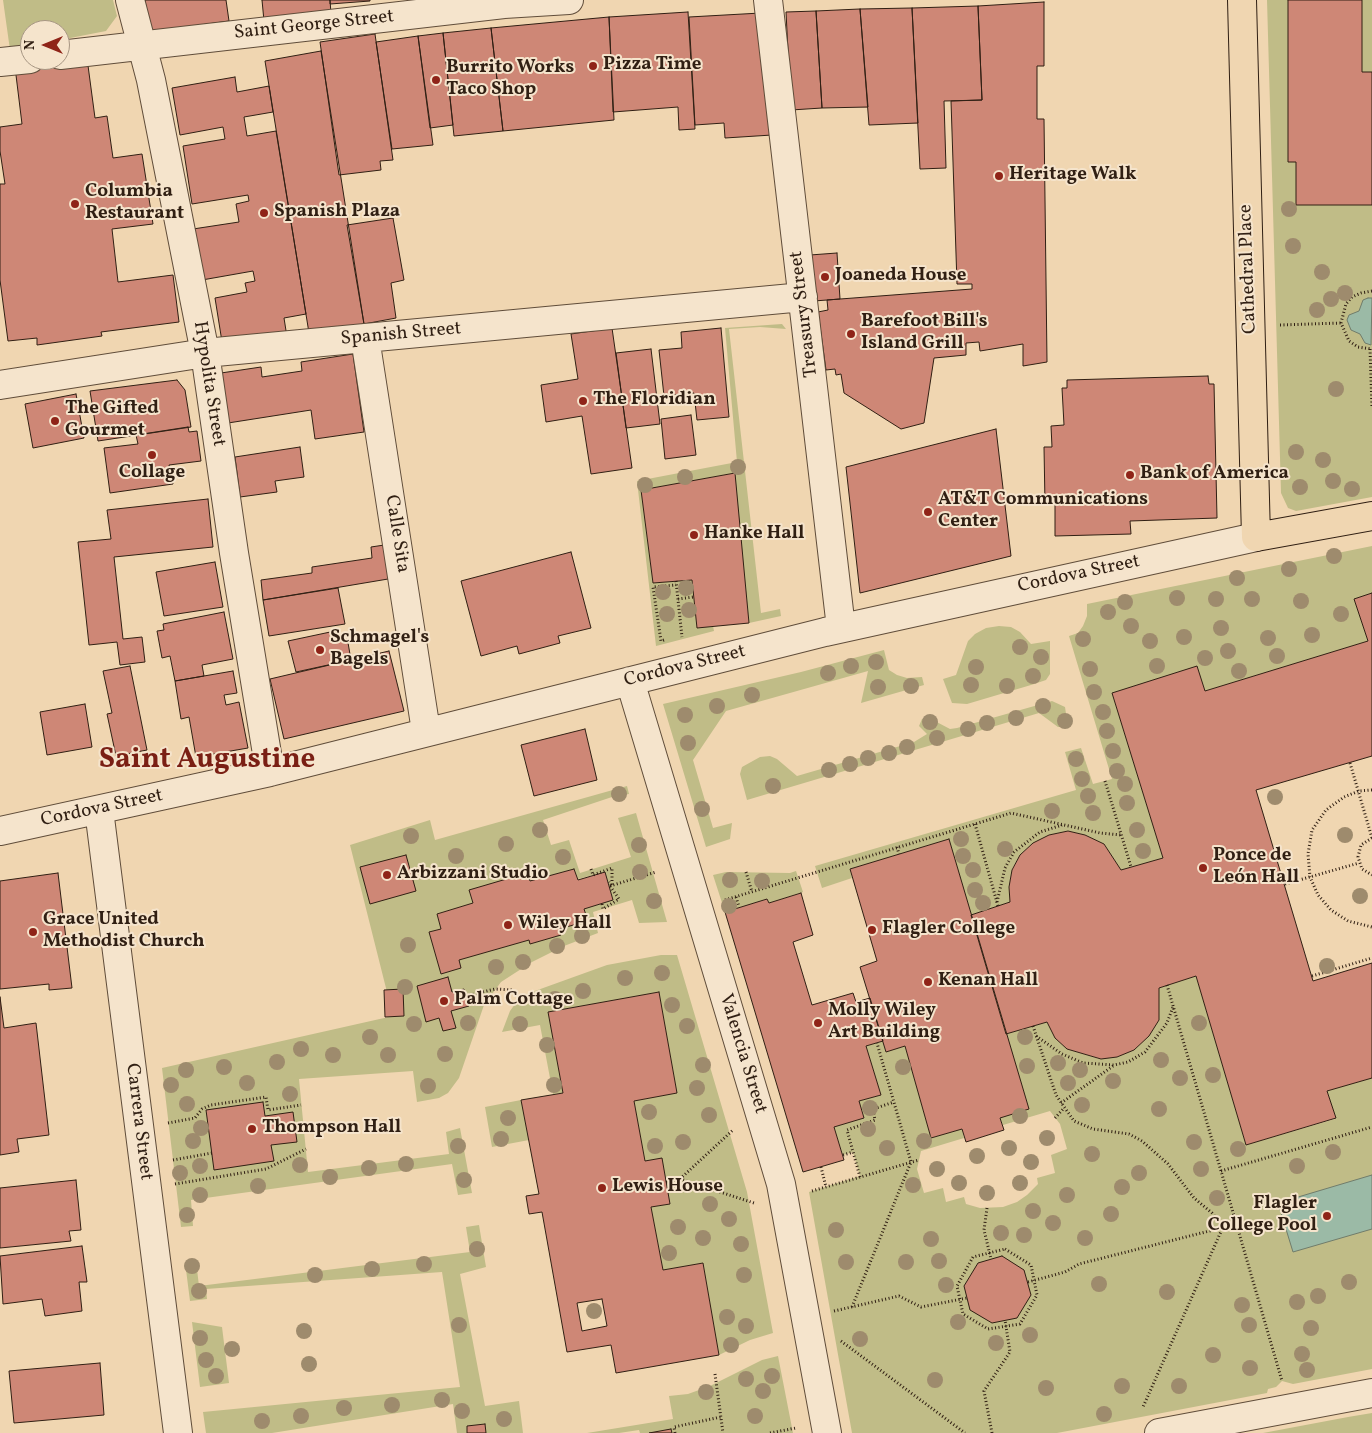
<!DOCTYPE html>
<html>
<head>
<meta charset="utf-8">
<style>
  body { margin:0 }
  #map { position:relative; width:1372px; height:1433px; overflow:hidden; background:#f0d6b1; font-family:Vollkorn,serif }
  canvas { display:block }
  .north { position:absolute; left:20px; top:20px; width:50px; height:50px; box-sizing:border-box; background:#f5e4cc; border:1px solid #a69582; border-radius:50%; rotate:270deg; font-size:14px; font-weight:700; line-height:20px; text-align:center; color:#301f13 }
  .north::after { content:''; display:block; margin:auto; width:18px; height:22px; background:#8f2418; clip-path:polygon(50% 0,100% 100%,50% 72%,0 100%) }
</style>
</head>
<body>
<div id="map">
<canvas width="1372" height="1433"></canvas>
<div class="north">N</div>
</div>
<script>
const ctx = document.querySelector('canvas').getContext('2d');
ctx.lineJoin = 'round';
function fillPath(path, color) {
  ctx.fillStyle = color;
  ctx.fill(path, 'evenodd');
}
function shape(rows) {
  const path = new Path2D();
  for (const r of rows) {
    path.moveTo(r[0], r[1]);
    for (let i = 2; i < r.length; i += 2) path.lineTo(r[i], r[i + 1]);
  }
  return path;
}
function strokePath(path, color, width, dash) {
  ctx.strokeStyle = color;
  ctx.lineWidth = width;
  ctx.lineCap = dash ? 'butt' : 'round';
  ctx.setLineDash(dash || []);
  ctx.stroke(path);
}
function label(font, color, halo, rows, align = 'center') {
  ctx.font = font + ' Vollkorn,serif';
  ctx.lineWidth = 4;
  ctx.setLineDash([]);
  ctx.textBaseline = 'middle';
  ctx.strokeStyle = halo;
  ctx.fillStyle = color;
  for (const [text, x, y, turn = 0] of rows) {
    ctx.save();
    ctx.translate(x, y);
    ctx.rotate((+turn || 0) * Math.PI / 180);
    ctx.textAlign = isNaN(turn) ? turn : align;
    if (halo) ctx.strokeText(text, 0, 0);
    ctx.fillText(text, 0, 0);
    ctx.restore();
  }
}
fillPath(shape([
  [3,0,113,0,117,16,106,31,60,40,60,30,30,30,30,46,10,50],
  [1267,0,1372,0,1372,497,1296,511,1288,508,1281,493],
  [782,324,786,329,760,327,729,329,761,613,780,609,781,616,749,623,734,473,641,490,653,583,692,580,697,628,713,626,714,631,656,646,637,481,737,462,725,328],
  [1372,546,1372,593,1355,599,1368,641,1205,691,1197,667,1112,693,1163,858,1121,870,1104,844,1085,835,1068,831,1049,835,1033,843,1020,855,1012,869,1009,887,1010,902,971,915,949,839,850,869,852,878,822,888,815,866,1076,790,1065,752,1081,748,1093,784,1112,779,1069,636,1078,633,1083,626,1087,616,1087,604],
  [999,626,1011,627,1020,632,1031,644,1050,641,1050,674,1046,680,1031,685,967,704,952,703,943,679,956,675,968,641,975,634,986,628],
  [884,650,889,670,897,675,907,678,922,677,924,685,861,703,868,671,726,711,693,760,713,828,732,823,730,839,706,847,663,704,801,672],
  [1052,701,1065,707,1068,727,1058,727,1039,713,747,800,740,774,742,767,760,757,770,756,777,759,797,776,914,742,927,734,919,726,922,719,931,719,950,729,957,728],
  [627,786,629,794,612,797,543,820,551,845,569,840,580,873,631,857,618,818,636,813,667,922,639,923,632,900,593,912,598,933,564,946,532,962,501,982,484,1005,459,1078,448,1093,439,1098,417,1102,413,1071,299,1079,308,1172,449,1154,446,1132,460,1128,472,1193,458,1195,452,1164,191,1200,193,1226,181,1227,162,1068,393,1016,350,845,430,820,435,840],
  [574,869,578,879,605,872,613,900,584,909,588,921,559,929,561,935,530,944,529,940,459,960,461,968,441,974,429,932,441,929,437,914,473,903,469,891,527,873,530,881],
  [796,871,803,892,769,903,767,899,725,912,713,875,726,872,790,873],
  [661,955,677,955,747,1192,773,1333,750,1340,719,1355,703,1263,663,1270,651,1207,670,1204,645,1161,634,1101,677,1093,659,992,548,1012,563,1093,553,1094,540,1025,502,1032,510,1011,521,996,607,965],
  [1196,976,1246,1145,1335,1119,1327,1091,1372,1078,1372,1369,1293,1384,1282,1381,1276,1387,1268,1389,1267,1393,1057,1433,852,1433,809,1192,860,1176,853,1152,843,1155,834,1127,864,1118,859,1101,881,1095,866,1046,883,1041,886,1052,905,1046,931,1138,962,1129,964,1138,921,1151,917,1169,924,1193,943,1188,946,1202,964,1197,966,1204,980,1208,1003,1207,1017,1202,1027,1195,1038,1184,1037,1178,1055,1173,1051,1155,1067,1149,1060,1124,1050,1111,1003,1125,1000,1118,1029,1109,1006,1034,1047,1022,1055,1038,1067,1049,1100,1059,1117,1057,1134,1050,1149,1036,1159,1020,1159,988],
  [521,1100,529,1140,492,1147,485,1107],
  [479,1225,486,1267,460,1274,485,1406,519,1401,523,1433,457,1433,453,1404,272,1433,206,1433,203,1412,460,1387,442,1272,206,1289,207,1299,190,1301,185,1262,196,1261,199,1286,470,1252,466,1227],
  [192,1322,222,1327,229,1383,200,1387],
  [778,1356,793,1433,640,1433,639,1430,619,1433,587,1433,673,1419,669,1396,688,1394,710,1386,762,1360],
  [1372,1413,1372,1433,1263,1433,1348,1417]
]), '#c0bc87');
const water = shape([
  [1368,298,1372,298,1371,345,1365,343,1360,334,1351,330,1347,320,1349,315,1359,311,1363,300,1368,298],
  [1372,1175,1372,1229,1293,1252,1278,1203,1372,1175]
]);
fillPath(water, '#9bbaa6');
strokePath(water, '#707c6b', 1);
const building = shape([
  [145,0,226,0,229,21,150,32,145,0],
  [262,0,330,0,331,14,264,21,262,0],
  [330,0,370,0,370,1,330,4,330,0],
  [1288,0,1362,0,1362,72,1372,72,1372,205,1296,205,1296,162,1288,162,1288,0],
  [1044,2,1044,66,1037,66,1037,119,1044,119,1047,362,1023,366,1023,344,980,351,979,342,966,343,966,355,934,358,924,423,901,429,844,393,841,374,836,375,835,369,826,370,818,312,828,310,827,300,972,289,972,284,957,284,951,101,982,100,978,6,1044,2],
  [978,6,982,100,944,101,946,168,920,169,912,8,978,6],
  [912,8,918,123,869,125,860,9,912,8],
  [860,9,868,107,822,108,816,11,860,9],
  [816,11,822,108,791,110,786,12,816,11],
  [688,12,695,129,679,130,678,107,613,112,609,17,688,12],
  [761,13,772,135,725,138,724,123,695,125,689,17,761,13],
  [609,17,614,120,503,131,491,28,609,17],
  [491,28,503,131,454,136,443,33,491,28],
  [443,33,453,125,430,128,418,36,443,33],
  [375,34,393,160,380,161,381,170,339,175,320,42,375,34],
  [418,36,433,145,392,149,376,42,418,36],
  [321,51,364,324,309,333,265,61,321,51],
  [87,58,95,118,107,116,113,158,142,154,153,224,112,229,118,282,173,275,179,322,101,332,102,336,37,345,37,338,8,341,0,280,0,184,5,184,0,151,0,127,22,124,15,67,87,58],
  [235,77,237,92,269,86,273,112,244,117,247,136,276,131,306,314,284,318,287,337,223,348,215,298,247,292,245,283,255,281,253,271,202,280,193,229,239,222,236,204,249,201,248,195,192,204,183,146,225,139,223,127,180,135,172,88,235,77],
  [393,218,404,280,391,283,396,318,364,324,347,225,393,218],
  [837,253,840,299,814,301,810,255,837,253],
  [612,328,632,468,591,474,582,416,546,422,541,385,578,379,571,334,612,328],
  [721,328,729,417,697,420,694,393,664,396,659,350,682,348,681,332,721,328],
  [651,349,660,424,626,428,616,353,651,349],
  [353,354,364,432,315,439,311,410,228,423,221,373,261,367,262,377,302,371,301,362,353,354],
  [1208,376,1209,384,1214,384,1217,518,1130,521,1131,534,1055,536,1055,503,1045,504,1044,447,1052,447,1051,426,1064,425,1062,388,1067,388,1067,380,1208,376],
  [177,380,185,390,191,427,98,441,90,391,177,380],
  [76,394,84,438,33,448,25,404,76,394],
  [691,415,696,455,665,459,661,419,691,415],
  [188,427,189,432,197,431,201,461,169,465,173,484,110,493,104,448,138,444,136,435,188,427],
  [996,429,1011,556,860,593,846,467,996,429],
  [300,447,304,477,275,481,277,492,240,497,235,457,300,447],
  [735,473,749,623,697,628,692,580,653,583,641,490,735,473],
  [208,499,213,547,114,557,123,639,142,637,145,662,120,665,117,642,89,645,78,542,111,539,107,510,208,499],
  [391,544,394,578,263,600,261,580,312,573,312,567,372,558,371,547,391,544],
  [571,552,591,628,558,636,560,643,519,654,517,646,481,656,461,581,571,552],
  [215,562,223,607,164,616,156,572,215,562],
  [338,588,345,624,269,636,263,600,338,588],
  [1372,593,1372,756,1256,790,1313,981,1372,963,1372,1078,1327,1091,1336,1118,1246,1145,1196,976,1159,988,1159,1020,1149,1036,1134,1050,1117,1057,1101,1059,1067,1049,1055,1038,1047,1022,1006,1034,971,915,1010,902,1009,887,1012,870,1020,855,1033,843,1049,835,1068,831,1085,835,1104,844,1121,870,1163,858,1112,693,1197,666,1205,691,1368,641,1354,599,1372,593],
  [224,612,233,659,202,665,204,676,175,681,170,656,162,658,157,631,164,630,163,624,224,612],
  [335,631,337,640,347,637,351,660,296,672,288,641,335,631],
  [389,651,404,711,284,739,270,679,389,651],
  [130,666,147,750,116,756,107,714,112,713,103,671,130,666],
  [233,671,237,693,224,695,226,705,239,702,248,748,196,757,189,717,181,719,175,681,233,671],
  [85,704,92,747,47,755,40,712,85,704],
  [585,729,597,780,534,796,521,745,585,729],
  [949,839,1029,1109,1000,1118,1004,1130,966,1142,962,1129,931,1138,905,1046,886,1052,860,967,877,961,850,869,949,839],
  [406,855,416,891,370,904,360,867,406,855],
  [574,869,578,880,605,872,613,900,584,909,588,921,559,929,561,935,530,944,529,940,459,960,461,968,441,974,429,932,441,929,437,914,473,903,469,890,527,873,530,881,574,869],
  [58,873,72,988,49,990,49,984,0,989,0,881,58,873],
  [801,893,813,935,793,942,812,1005,853,993,856,1002,870,998,883,1041,866,1046,881,1095,859,1101,864,1118,834,1127,844,1160,803,1172,725,912,767,899,769,903,801,893],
  [448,977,452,992,464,989,469,1006,451,1011,456,1028,443,1031,439,1018,426,1022,417,986,448,977],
  [403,989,404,1016,385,1017,384,990,403,989],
  [659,992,677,1093,634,1101,645,1161,662,1158,670,1204,651,1207,663,1270,703,1263,719,1355,616,1373,611,1345,567,1352,542,1212,529,1214,526,1196,539,1194,521,1100,563,1093,548,1012,659,992],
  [602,1299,607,1326,582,1331,577,1303,602,1299],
  [0,997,4,1028,36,1023,49,1135,17,1139,19,1152,0,1155,0,997],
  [263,1102,265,1116,293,1112,297,1142,271,1145,274,1161,214,1170,206,1110,263,1102],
  [76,1180,81,1230,69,1231,71,1241,0,1248,0,1188,76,1180],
  [82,1246,87,1282,79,1282,82,1311,45,1316,42,1299,3,1304,0,1256,82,1246],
  [1002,1256,1024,1270,1031,1295,1017,1318,992,1323,970,1310,964,1286,978,1263,1002,1256],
  [100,1363,104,1415,14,1423,9,1371,100,1363],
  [485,1424,486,1433,467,1433,467,1426,485,1424],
  [671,1429,672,1433,649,1433,671,1429]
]);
fillPath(building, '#ce8776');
strokePath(building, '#301f13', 1);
const minor = shape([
  [130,0,151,80,205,353,234,553,270,772],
  [768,0,841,628],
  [60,55,504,4,569,0],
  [0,62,30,59],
  [365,338,426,731],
  [0,385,205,353,803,297],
  [630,681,781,1184,827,1433],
  [99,810,178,1433],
  [0,831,270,772,825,632,1256,537],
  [1159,1433,1372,1393]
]);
const major = shape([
  [1242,0,1256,537,1372,516]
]);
strokePath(minor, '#604d3a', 30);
strokePath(major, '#301f13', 30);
strokePath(shape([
  [1372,291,1361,293,1352,297,1346,304,1341,323,1349,341,1358,347,1372,349],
  [1280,325,1341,323],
  [1370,349,1372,407],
  [676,581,682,637],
  [678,599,693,597],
  [664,640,661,641,653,587,676,585],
  [1350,763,1372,838],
  [1105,781,1131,867],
  [1372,790,1359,791,1344,797,1326,810,1312,830,1308,854,1310,877,1318,895,1331,910,1348,921,1372,927],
  [975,824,998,906],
  [1372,838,1361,845,1358,857,1362,869,1372,875],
  [897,847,899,854],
  [591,869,593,875,612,868,612,886,609,882],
  [746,872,752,892],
  [1285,884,1359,863],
  [610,886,656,872],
  [736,897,739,907],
  [725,900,1011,813,1100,833,1121,835],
  [997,902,1005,868,1014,852,1040,832,1062,825],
  [602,904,603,909,619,899,610,886],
  [1312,976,1372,958],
  [1167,985,1282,1381],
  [466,996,495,989,513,990],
  [1033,1026,1056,1095,1074,1121,1093,1129,1129,1134,1142,1141,1168,1164,1194,1198,1212,1213,1223,1227,1143,1407],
  [1036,1036,1062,1054,1083,1063,1114,1065,1128,1062,1145,1052,1167,1023,1173,1007],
  [1061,1103,1113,1066],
  [1055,1118,1064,1108],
  [168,1123,195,1118,202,1109,211,1105,266,1097,268,1110,301,1105],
  [843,1155,853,1152],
  [173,1160,212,1153],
  [821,1167,826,1187],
  [1221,1171,1372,1127],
  [860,1177,847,1130,875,1120,873,1109,894,1102],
  [680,1179,733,1130],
  [666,1182,680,1179,754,1203],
  [175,1184,266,1169,306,1149],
  [812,1191,919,1160],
  [987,1208,984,1230,991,1259],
  [1005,1249,1031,1265,1037,1295,1020,1324,988,1329,963,1314,957,1286,973,1257,1005,1249],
  [1028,1282,1065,1272,1079,1264,1237,1224],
  [852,1307,911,1162,877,1043],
  [834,1311,899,1296,921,1307,967,1298],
  [841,1341,965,1433],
  [715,1374,723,1433],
  [675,1433,674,1427,721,1417],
  [770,1433,796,1428],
  [992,1433,984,1391,1010,1352,1005,1320]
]), '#301f13', 3, [1, 2.5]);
strokePath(minor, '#f5e4cc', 28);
strokePath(major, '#f0d6b1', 28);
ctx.fillStyle = '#9e8b6d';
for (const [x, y] of [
  [1289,209],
  [1293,246],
  [1322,272],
  [1345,293],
  [1331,299],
  [1317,310],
  [1336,389],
  [1296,452],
  [1323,460],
  [738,467],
  [685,477],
  [1333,481],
  [645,485],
  [1300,487],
  [1352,489],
  [1334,556],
  [1289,569],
  [1237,578],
  [686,588],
  [663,592],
  [1177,598],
  [1216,599],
  [1252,599],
  [1301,601],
  [1125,602],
  [689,610],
  [1108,612],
  [667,614],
  [1341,614],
  [1131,626],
  [1221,628],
  [1312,635],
  [1184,637],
  [1268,638],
  [1083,639],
  [1150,641],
  [1020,647],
  [1228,651],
  [1277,656],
  [1041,657],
  [1205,658],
  [876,662],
  [851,666],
  [1157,666],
  [976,667],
  [1090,669],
  [1239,671],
  [828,673],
  [1033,676],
  [971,685],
  [911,686],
  [1007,686],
  [878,687],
  [1094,692],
  [752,695],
  [717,706],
  [1043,706],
  [1103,712],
  [685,715],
  [1016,718],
  [1065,721],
  [930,722],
  [987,723],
  [968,729],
  [1107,731],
  [937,738],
  [688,743],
  [907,747],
  [1113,751],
  [889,753],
  [868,758],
  [1076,759],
  [850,764],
  [829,770],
  [1117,771],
  [1082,779],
  [1125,784],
  [773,786],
  [619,794],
  [1088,796],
  [1275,797],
  [1127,803],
  [702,809],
  [1052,811],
  [1093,813],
  [540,830],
  [1137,830],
  [1345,835],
  [411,836],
  [961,839],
  [506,844],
  [639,845],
  [1005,849],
  [1143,851],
  [456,856],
  [963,856],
  [563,857],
  [973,870],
  [640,872],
  [730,880],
  [762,881],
  [975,890],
  [1360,896],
  [654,901],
  [983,903],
  [729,906],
  [582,936],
  [408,945],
  [557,946],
  [523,962],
  [1327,966],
  [496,967],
  [662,973],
  [625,978],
  [405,987],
  [583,991],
  [555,999],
  [672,1005],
  [468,1023],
  [1199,1023],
  [414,1024],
  [520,1024],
  [687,1026],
  [370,1037],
  [1025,1037],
  [547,1045],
  [301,1049],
  [445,1054],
  [333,1055],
  [388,1055],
  [1161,1060],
  [277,1062],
  [1058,1063],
  [703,1065],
  [1027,1066],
  [224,1067],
  [903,1067],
  [186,1070],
  [1080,1070],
  [1213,1075],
  [1180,1078],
  [1113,1081],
  [247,1083],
  [1068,1083],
  [171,1085],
  [554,1085],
  [428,1086],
  [697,1088],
  [290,1094],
  [187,1104],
  [1082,1105],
  [870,1108],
  [1159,1109],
  [649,1112],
  [709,1115],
  [1020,1116],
  [508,1118],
  [201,1128],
  [868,1129],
  [1047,1138],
  [501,1139],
  [193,1141],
  [924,1141],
  [683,1142],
  [1194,1142],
  [458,1146],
  [655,1146],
  [887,1148],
  [1009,1148],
  [1238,1149],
  [1333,1152],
  [1092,1154],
  [977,1156],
  [1031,1162],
  [406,1164],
  [300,1165],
  [200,1166],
  [1297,1166],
  [369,1168],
  [937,1169],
  [1201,1169],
  [180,1173],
  [1139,1173],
  [330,1177],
  [464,1180],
  [959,1183],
  [1020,1183],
  [913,1185],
  [258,1186],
  [1122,1187],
  [987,1193],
  [200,1195],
  [1067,1195],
  [1217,1198],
  [710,1204],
  [1033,1211],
  [1111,1214],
  [187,1215],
  [729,1219],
  [1053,1223],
  [678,1227],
  [836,1230],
  [1001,1233],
  [1024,1235],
  [703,1238],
  [1085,1238],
  [931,1239],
  [741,1244],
  [477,1249],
  [669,1253],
  [939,1261],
  [846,1262],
  [906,1262],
  [424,1264],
  [192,1266],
  [372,1269],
  [315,1275],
  [744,1275],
  [1349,1282],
  [1099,1284],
  [946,1285],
  [199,1291],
  [1167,1292],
  [1318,1296],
  [1297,1302],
  [1242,1305],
  [594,1311],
  [727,1317],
  [958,1322],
  [459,1325],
  [1249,1325],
  [746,1326],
  [1311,1328],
  [304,1331],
  [1030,1335],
  [200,1338],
  [860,1339],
  [996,1343],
  [731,1345],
  [232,1349],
  [1302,1354],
  [1213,1355],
  [206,1360],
  [309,1364],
  [1250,1368],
  [1307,1370],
  [216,1376],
  [772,1376],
  [746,1379],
  [935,1380],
  [1122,1386],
  [1179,1386],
  [1046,1388],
  [763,1391],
  [706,1392],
  [442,1400],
  [392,1405],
  [344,1408],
  [462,1411],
  [1104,1414],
  [301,1416],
  [755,1416],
  [504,1419],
  [262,1421]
]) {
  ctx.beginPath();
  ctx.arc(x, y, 8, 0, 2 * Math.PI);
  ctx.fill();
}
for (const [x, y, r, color] of [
  [593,66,5,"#8f2418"],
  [436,80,5,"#8f2418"],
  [999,176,5,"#8f2418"],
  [75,204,5,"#8f2418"],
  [264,213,5,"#8f2418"],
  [825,277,5,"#8f2418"],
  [851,334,5,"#8f2418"],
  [583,401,5,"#8f2418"],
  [55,421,5,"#8f2418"],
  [152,455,5,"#8f2418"],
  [1130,475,5,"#8f2418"],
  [928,512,5,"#8f2418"],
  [694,535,5,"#8f2418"],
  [320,650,5,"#8f2418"],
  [1203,868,5,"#8f2418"],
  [387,875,5,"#8f2418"],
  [508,925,5,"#8f2418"],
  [872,930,5,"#8f2418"],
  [33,932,5,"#8f2418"],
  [928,982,5,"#8f2418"],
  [444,1001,5,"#8f2418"],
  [818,1023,5,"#8f2418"],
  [252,1129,5,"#8f2418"],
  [602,1188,5,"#8f2418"],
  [1327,1216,5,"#8f2418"]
]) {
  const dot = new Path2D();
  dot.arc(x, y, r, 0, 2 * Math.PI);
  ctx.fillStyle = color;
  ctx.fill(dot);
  strokePath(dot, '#f5e4cc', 2);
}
label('19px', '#301f13', '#f5e4cc', [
  ["Saint George Street",314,26,-6],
  ["Cathedral Place",1249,269,-92],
  ["Treasury Street",805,314,-97],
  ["Spanish Street",401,335,-5],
  ["Hypolita Street",208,384,81],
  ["Calle Sita",396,534,81],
  ["Cordova Street",1079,575,-12],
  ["Cordova Street",685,667,-14],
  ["Cordova Street",102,809,-12],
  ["Valencia Street",742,1054,73],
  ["Carrera Street",138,1122,83]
]);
label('bold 19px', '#301f13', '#f5e4cc', [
  ["Pizza Time",603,66],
  ["Burrito Works",446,69],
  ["Taco Shop",446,91],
  ["Heritage Walk",1009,176],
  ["Columbia",85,193],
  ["Restaurant",85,215],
  ["Spanish Plaza",274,213],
  ["Joaneda House",835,277],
  ["Barefoot Bill's",861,323],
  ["Island Grill",861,345],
  ["The Floridian",593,401],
  ["The Gifted",65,410],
  ["Gourmet",65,432],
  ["Collage",152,474,"center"],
  ["Bank of America",1140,475],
  ["AT&T Communications",938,501],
  ["Center",938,523],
  ["Hanke Hall",704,535],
  ["Schmagel's",330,639],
  ["Bagels",330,661],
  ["Ponce de",1213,857],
  ["León Hall",1213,879],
  ["Arbizzani Studio",397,875],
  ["Grace United",43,921],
  ["Methodist Church",43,943],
  ["Wiley Hall",518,925],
  ["Flagler College",882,930],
  ["Kenan Hall",938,982],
  ["Palm Cottage",454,1001],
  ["Molly Wiley",828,1012],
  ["Art Building",828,1034],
  ["Thompson Hall",262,1129],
  ["Lewis House",612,1188],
  ["Flagler",1317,1205,"right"],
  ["College Pool",1317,1227,"right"]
], 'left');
label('bold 29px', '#7a1f14', '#f5e4cc', [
  ["Saint Augustine",207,762]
]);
</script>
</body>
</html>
